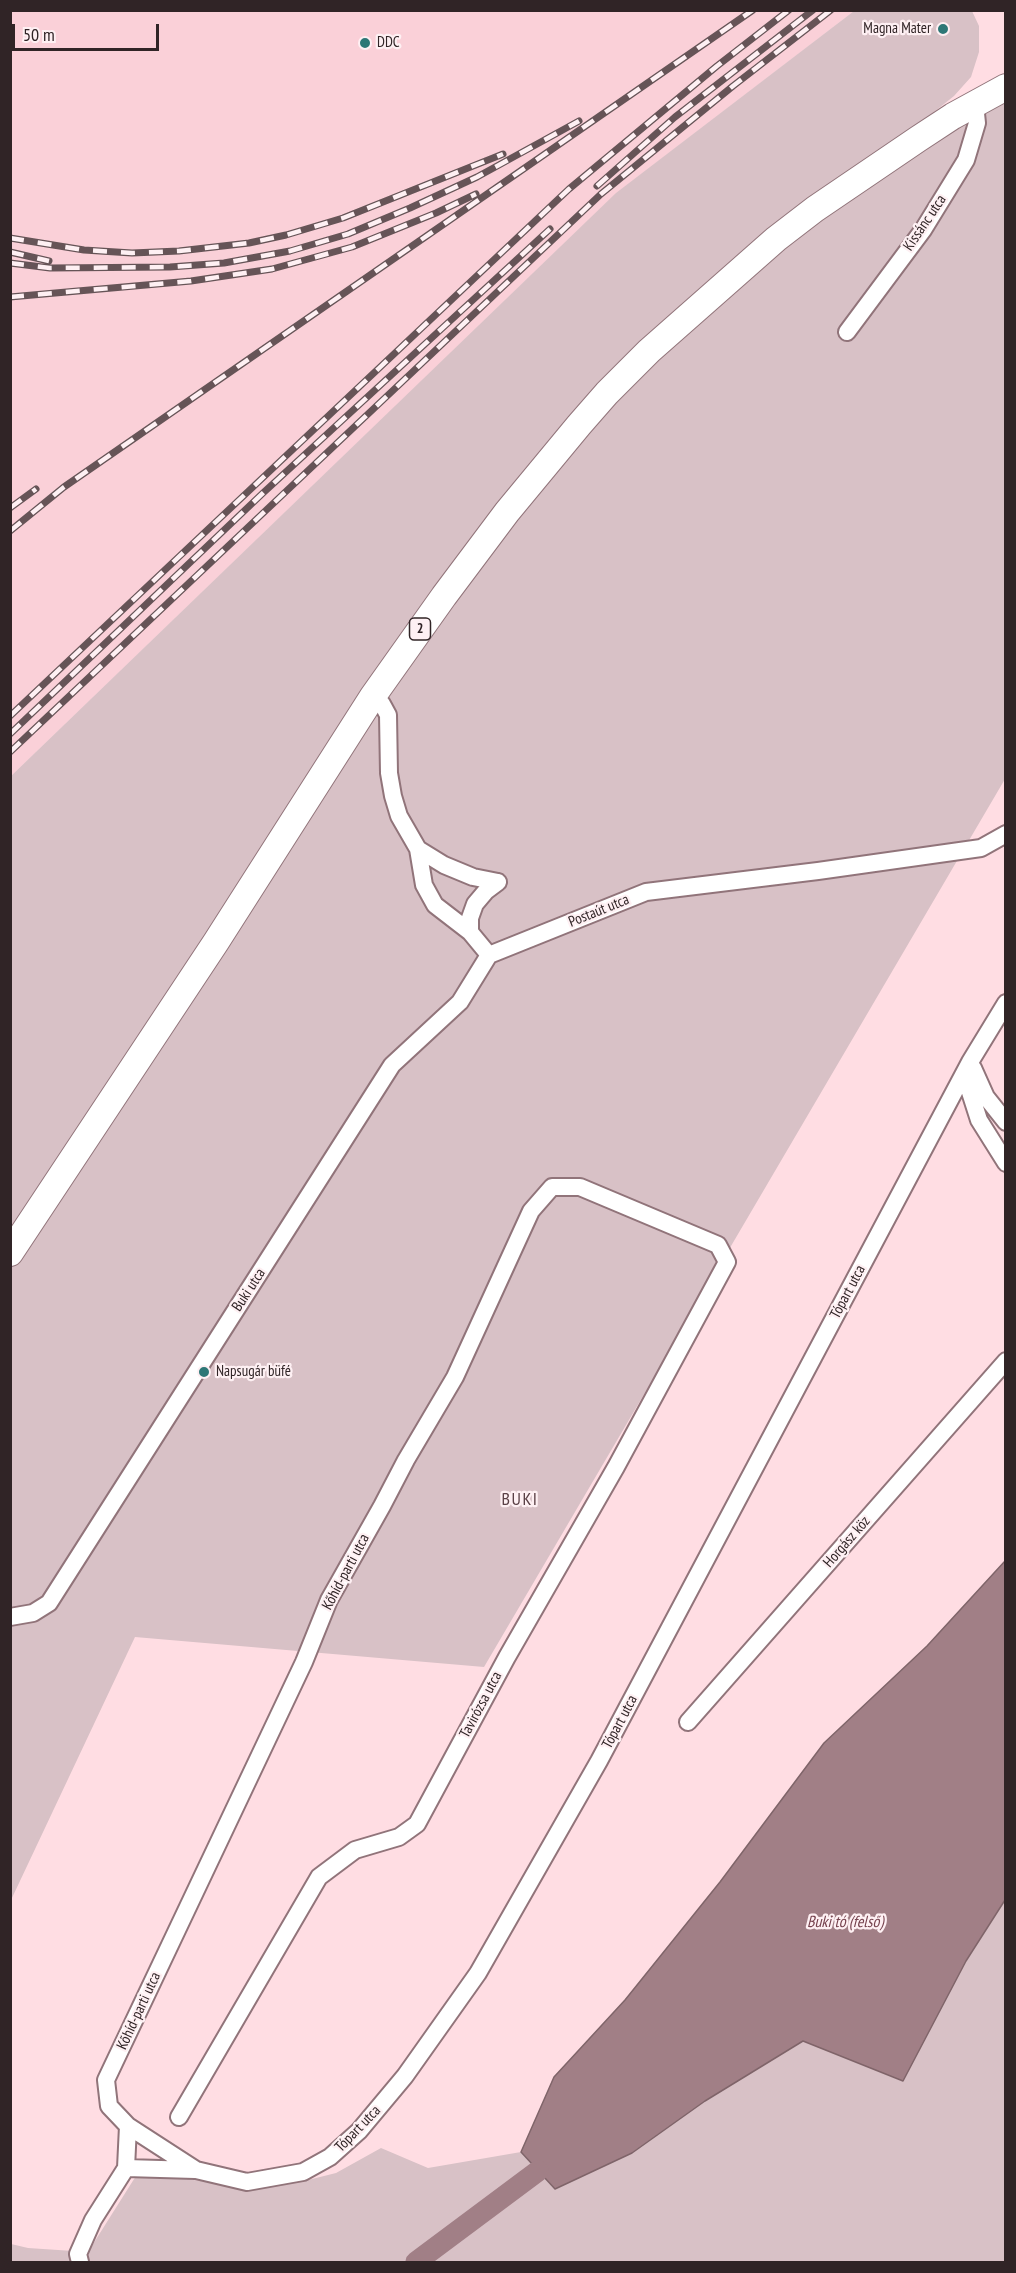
<!DOCTYPE html>
<html>
<head>
<meta charset="utf-8">
<style>
  body { margin:0 }
  #map { position:relative; width:1016px; height:2273px; overflow:hidden; background:#ffdde3; font-family:"PT Sans Narrow",sans-serif }
  canvas { display:block }
  .frame { position:absolute; inset:0; border:12px solid #302426; pointer-events:none }
  .scale { position:absolute; left:12px; top:24px; width:147px; height:27px; box-sizing:border-box; border:3px solid #302426; border-top:0; padding-left:8px; font-size:18px; line-height:21px; white-space:nowrap; color:#302426; -webkit-text-stroke:4px #fef0f3; paint-order:stroke }
</style>
</head>
<body>
<div id="map">
<canvas width="1016" height="2273"></canvas>
<div class="frame"></div>
<div class="scale">50 m</div>
</div>
<script>
const ctx = document.querySelector('canvas').getContext('2d');
ctx.lineJoin = 'round';
function fillPath(path, color) {
  ctx.fillStyle = color;
  ctx.fill(path, 'evenodd');
}
function shape(rows) {
  const path = new Path2D();
  for (const r of rows) {
    path.moveTo(r[0], r[1]);
    for (let i = 2; i < r.length; i += 2) path.lineTo(r[i], r[i + 1]);
  }
  return path;
}
function strokePath(path, color, width, dash) {
  ctx.strokeStyle = color;
  ctx.lineWidth = width;
  ctx.lineCap = dash ? 'butt' : 'round';
  ctx.setLineDash(dash || []);
  ctx.stroke(path);
}
function label(font, color, halo, rows, align = 'center') {
  ctx.font = font + ' "PT Sans Narrow",sans-serif';
  ctx.lineWidth = 4.5;
  ctx.setLineDash([]);
  ctx.textBaseline = 'middle';
  ctx.strokeStyle = halo;
  ctx.fillStyle = color;
  for (const [text, x, y, turn = 0] of rows) {
    ctx.save();
    ctx.translate(x, y);
    ctx.rotate((+turn || 0) * Math.PI / 180);
    ctx.textAlign = isNaN(turn) ? turn : align;
    if (halo) ctx.strokeText(text, 0, 0);
    ctx.fillText(text, 0, 0);
    ctx.restore();
  }
}
fillPath(shape([
  [11,11,854,11,616,194,11,776]
]), '#fad0d8');
fillPath(shape([
  [854,11,972,11,979,26,979,52,971,77,954,96,934,112,948,132,1005,102,1005,779,484,1667,135,1637,11,1900,11,776,616,193],
  [1005,1900,1005,2262,11,2262,11,2244,28,2248,88,2252,141,2168,193,2180,245,2184,300,2182,336,2173,381,2148,428,2168,521,2152,555,2189,632,2153,705,2101,803,2041,902,2081,966,1961]
]), '#d8c1c6');
const water = shape([
  [1005,1561,1005,1900,966,1961,903,2081,803,2041,705,2101,632,2153,555,2189,521,2152,554,2077,625,2000,720,1882,824,1743,927,1646,1005,1561]
]);
fillPath(water, '#a17f86');
strokePath(water, '#7f6469', 1.5);
strokePath(shape([
  [416,2262,538,2171]
]), '#a17f86', 21);
const minor = shape([
  [847,332,923,230,966,160,977,123,975,104],
  [373,696,382,704,388,715,389,773,393,796,399,816,418,849,424,885,435,905,470,932,489,955],
  [418,849,444,865,473,877,498,882],
  [470,932,470,918,475,904,486,891,498,882],
  [489,955,646,892,818,871,981,848,1006,834],
  [970,1065,970,1092,979,1120,1006,1163],
  [973,1068,986,1097,1006,1122],
  [10,1617,33,1613,49,1603,392,1065,460,1002,489,955],
  [688,1722,1006,1361],
  [179,2117,319,1877,355,1850,399,1837,417,1824,507,1657,616,1467,727,1262,718,1245,580,1187,552,1187,531,1211,455,1377,406,1460,382,1506,329,1600,304,1662,106,2080,109,2106,128,2126,196,2170,247,2182,303,2172,330,2157,359,2131,405,2076,478,1973,599,1761,970,1062,1006,1003],
  [128,2126,126,2168,195,2170],
  [80,2262,78,2254,93,2220,126,2168]
]);
const primary = shape([
  [10,1253,216,942,373,696,444,596,507,512,579,425,607,393,649,351,776,239,815,209,918,139,953,116,1006,87]
]);
strokePath(minor, '#91747a', 20);
strokePath(primary, '#91747a', 28);
strokePath(minor, '#fff', 16);
strokePath(primary, '#fff', 26);
const rail = shape([
  [597,186,675,117,813,10],
  [10,238,84,250,132,253,179,251,249,243,286,235,343,218,503,154],
  [10,252,49,261],
  [10,263,50,268,170,267,224,263,290,251,348,234,410,208,477,177,579,121],
  [10,297,191,281,272,269,352,247,436,213,476,194],
  [10,508,36,489],
  [10,531,64,487,753,10],
  [10,716,569,189,717,66,789,10],
  [10,734,263,493,550,229],
  [10,752,601,194,733,86,831,10]
]);
strokePath(rail, '#665457', 7);
strokePath(rail, '#fef0f3', 4.5, [14]);
for (const [x, y, r, color] of [
  [943,29,6,"#2d7776"],
  [365,43,6,"#2d7776"],
  [204,1372,6,"#2d7776"]
]) {
  const dot = new Path2D();
  dot.arc(x, y, r, 0, 2 * Math.PI);
  ctx.fillStyle = color;
  ctx.fill(dot);
  strokePath(dot, '#fef0f3', 2);
}
for (const [x, y, w] of [
  [420,629,21]
]) {
  const box = new Path2D();
  box.roundRect(x - w / 2, y - 11, w, 22, 4.5);
  ctx.fillStyle = '#fef0f3';
  ctx.fill(box);
  strokePath(box, '#302426', 1.5);
}
label('bold 14px', '#302426', null, [
  ["2",420,629]
]);
label('15px', '#302426', '#fef0f3', [
  ["Magna Mater",931,29,"right"],
  ["DDC",377,43],
  ["Napsugár büfé",216,1372]
], 'left');
label('15px', '#302426', '#fef0f3', [
  ["Kissánc utca",925,223,-56],
  ["Postaút utca",599,911,-22],
  ["Buki utca",249,1290,-57],
  ["Tópart utca",848,1292,-62],
  ["Horgász köz",847,1542,-49],
  ["Kőhíd-parti utca",346,1572,-62],
  ["Tavirózsa utca",481,1705,-62],
  ["Tópart utca",620,1722,-62],
  ["Kőhíd-parti utca",139,2011,-65],
  ["Tópart utca",358,2129,-46]
]);
label('italic 16px', '#75414d', '#fef0f3', [
  ["Buki tó (felső)",845,1922]
]);
ctx.letterSpacing = '1.5px';
label('18px', '#5a4046', '#fef0f3', [
  ["BUKI",520,1500]
]);
ctx.letterSpacing = '0px';
</script>
</body>
</html>
